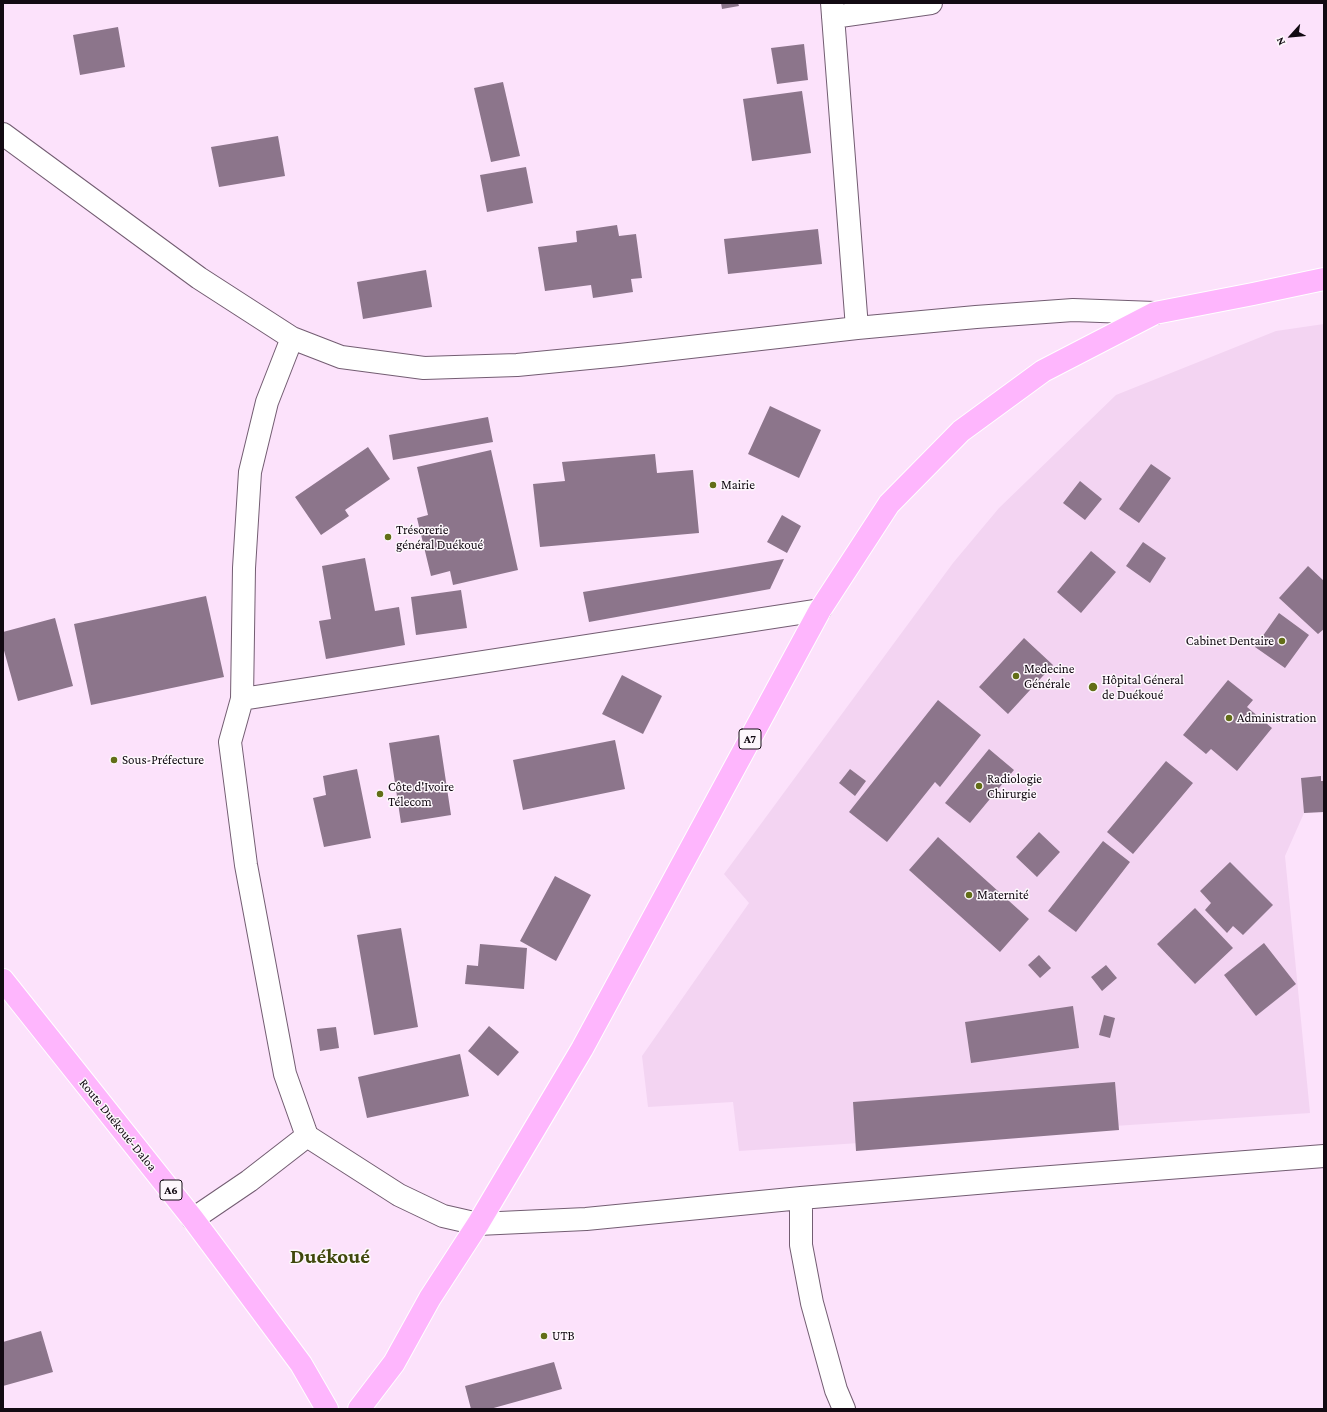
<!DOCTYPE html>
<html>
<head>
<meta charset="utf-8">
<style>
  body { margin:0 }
  #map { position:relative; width:1327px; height:1412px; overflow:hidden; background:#fce2fb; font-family:"Crimson Pro",serif }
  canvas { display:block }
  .frame { position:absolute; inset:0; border:4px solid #120a12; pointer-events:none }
  .north { position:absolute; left:1271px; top:16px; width:40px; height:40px; -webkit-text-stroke:3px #fdf7fc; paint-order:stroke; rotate:243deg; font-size:11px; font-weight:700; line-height:16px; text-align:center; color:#120a12 }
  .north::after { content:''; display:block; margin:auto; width:14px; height:18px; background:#120a12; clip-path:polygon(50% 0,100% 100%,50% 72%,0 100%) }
</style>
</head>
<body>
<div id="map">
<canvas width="1327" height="1412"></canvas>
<div class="frame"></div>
<div class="north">N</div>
</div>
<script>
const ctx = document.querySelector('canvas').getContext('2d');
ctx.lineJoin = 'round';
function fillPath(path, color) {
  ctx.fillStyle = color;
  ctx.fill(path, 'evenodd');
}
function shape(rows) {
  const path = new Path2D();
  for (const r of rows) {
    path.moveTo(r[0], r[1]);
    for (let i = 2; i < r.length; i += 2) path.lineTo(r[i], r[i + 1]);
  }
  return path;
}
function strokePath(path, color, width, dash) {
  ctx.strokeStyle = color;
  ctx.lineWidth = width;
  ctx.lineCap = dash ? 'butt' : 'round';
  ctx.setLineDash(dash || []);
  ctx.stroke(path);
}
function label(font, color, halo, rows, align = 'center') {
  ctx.font = font + ' "Crimson Pro",serif';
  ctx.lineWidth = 3;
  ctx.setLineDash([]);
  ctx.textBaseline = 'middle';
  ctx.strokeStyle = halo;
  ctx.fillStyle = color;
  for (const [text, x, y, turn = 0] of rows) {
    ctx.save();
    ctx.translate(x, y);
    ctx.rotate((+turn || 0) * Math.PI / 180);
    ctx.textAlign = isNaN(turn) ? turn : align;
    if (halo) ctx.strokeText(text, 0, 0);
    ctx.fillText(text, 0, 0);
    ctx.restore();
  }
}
fillPath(shape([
  [1324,324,1324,811,1304,813,1285,856,1310,1113,739,1151,733,1102,648,1107,642,1056,749,903,724,874,953,563,999,508,1116,395,1276,331]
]), '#f3d4f2');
fillPath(shape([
  [721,3,738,3,739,6,722,9],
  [118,27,125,67,80,75,73,35],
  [804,44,808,80,777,84,771,48],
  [503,82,520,156,491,162,474,88],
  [802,91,811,153,752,161,743,99],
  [278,136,285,176,219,187,211,147],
  [526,167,533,203,487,212,480,175],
  [617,225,619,236,636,234,642,278,631,279,633,292,593,298,591,285,545,291,538,247,577,242,576,231],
  [818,229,822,264,728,274,724,239],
  [426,270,432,307,363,319,357,282],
  [770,406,821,430,799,478,748,454],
  [488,417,493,442,393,460,389,435],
  [368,447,390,479,345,510,349,516,321,535,295,497],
  [491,450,518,570,453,585,450,571,431,576,417,518,428,515,417,467],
  [655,454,657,473,693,470,699,533,540,547,533,484,565,481,562,462],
  [1151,464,1171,478,1139,523,1119,509],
  [1080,481,1102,499,1085,520,1063,503],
  [782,515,801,526,787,553,767,542],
  [1143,542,1166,558,1150,583,1126,566],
  [1091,551,1116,572,1081,613,1057,592],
  [365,558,375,611,399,607,405,645,326,659,319,621,331,619,322,566],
  [784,559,770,589,589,622,583,592],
  [1308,566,1324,581,1324,629,1318,634,1279,598],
  [461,590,467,628,416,635,411,597],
  [206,596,224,677,91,705,74,624],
  [1279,613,1309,635,1285,668,1255,647],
  [55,618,73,686,18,701,3,647,3,632],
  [1024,638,1053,665,1008,714,979,687],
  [622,675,662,696,643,734,602,714],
  [1228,680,1253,700,1247,707,1272,728,1237,771,1211,749,1206,754,1183,735],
  [938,700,981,735,940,787,935,782,887,842,849,812],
  [439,735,451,815,401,823,389,743],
  [615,740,625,789,523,810,513,760],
  [989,749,1014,770,970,823,945,803],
  [1166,761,1193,783,1133,854,1107,832],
  [357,769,371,838,324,847,313,798,326,795,323,776],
  [850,769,866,781,855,796,839,783],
  [1321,776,1321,781,1324,781,1324,812,1304,813,1301,778],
  [1039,832,1060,852,1037,877,1016,857],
  [938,837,1029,919,1000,952,909,870],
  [1103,841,1130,862,1076,932,1048,911],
  [1230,862,1273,905,1243,935,1233,926,1227,933,1205,910,1211,903,1200,891],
  [555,876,591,895,556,961,520,941],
  [1195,908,1233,948,1195,984,1157,944],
  [401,928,418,1027,374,1035,357,935],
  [1264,943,1296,984,1256,1016,1224,975],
  [480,944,527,948,524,989,465,984,467,965,478,966],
  [1039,955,1051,968,1040,978,1028,965],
  [1106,965,1117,978,1102,991,1091,977],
  [1073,1006,1079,1048,971,1063,965,1022],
  [1104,1015,1115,1018,1110,1038,1099,1035],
  [489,1026,519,1052,498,1076,468,1051],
  [336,1027,339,1048,320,1051,317,1029],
  [460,1054,469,1096,367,1118,358,1077],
  [1115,1082,1119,1130,856,1151,853,1102],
  [41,1331,53,1372,3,1386,3,1342],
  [554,1362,562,1389,490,1409,471,1409,465,1386]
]), '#8c758b');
const minor = shape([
  [832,3,857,328],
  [833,17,931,3],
  [3,134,199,278,292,338,341,357,424,368,517,365,620,355,857,328,976,317,1073,310,1155,313],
  [292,338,267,402,250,472,244,568,242,699,230,742,246,865,285,1074,307,1136,399,1195,443,1216,478,1224,586,1219,801,1198,1012,1180,1324,1156],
  [242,699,820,610],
  [801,1198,801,1245,812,1303,836,1390,844,1409],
  [193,1219,249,1181,307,1136]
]);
const highway = shape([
  [3,980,193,1219,301,1364,327,1409],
  [359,1409,394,1363,430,1298,478,1224,582,1049,820,610,889,504,961,431,1043,371,1155,313,1253,294,1324,279]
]);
strokePath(minor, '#735d72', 24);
strokePath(highway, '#fff', 24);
strokePath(minor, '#fff', 22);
strokePath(highway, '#feb6fd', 22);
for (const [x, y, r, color] of [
  [713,485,4,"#626e17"],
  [388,537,4,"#626e17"],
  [1282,641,4,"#626e17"],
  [1016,676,4,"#626e17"],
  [1093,687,5,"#626e17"],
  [1229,718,4,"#626e17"],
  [114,760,4,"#626e17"],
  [979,786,4,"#626e17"],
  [380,794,4,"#626e17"],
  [969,895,4,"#626e17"],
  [544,1336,4,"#626e17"]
]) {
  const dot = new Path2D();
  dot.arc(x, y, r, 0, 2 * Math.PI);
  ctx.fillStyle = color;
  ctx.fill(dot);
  strokePath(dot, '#fdf7fc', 1.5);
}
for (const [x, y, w] of [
  [750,739,22],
  [171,1190,22]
]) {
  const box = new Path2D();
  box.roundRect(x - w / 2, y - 10, w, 20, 3);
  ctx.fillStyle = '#fdf7fc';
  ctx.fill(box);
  strokePath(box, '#120a12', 1);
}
label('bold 12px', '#120a12', null, [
  ["A7",750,739],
  ["A6",171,1190]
]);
label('13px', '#120a12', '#fdf7fc', [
  ["Mairie",721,485],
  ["Trésorerie",396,530],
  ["général Duékoué",396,545],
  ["Cabinet Dentaire",1274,641,"right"],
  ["Medecine",1024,669],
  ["Générale",1024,684],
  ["Hôpital Géneral",1102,680],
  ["de Duékoué",1102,695],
  ["Administration",1237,718],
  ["Sous-Préfecture",122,760],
  ["Radiologie",987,779],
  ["Chirurgie",987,794],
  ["Côte d'Ivoire",388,787],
  ["Télecom",388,802],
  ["Maternité",977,895],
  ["UTB",552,1336]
], 'left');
label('13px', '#120a12', '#fdf7fc', [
  ["Route Duékoué-Daloa",118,1125,51]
]);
label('bold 21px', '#40470c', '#fdf7fc', [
  ["Duékoué",330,1257]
]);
</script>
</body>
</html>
